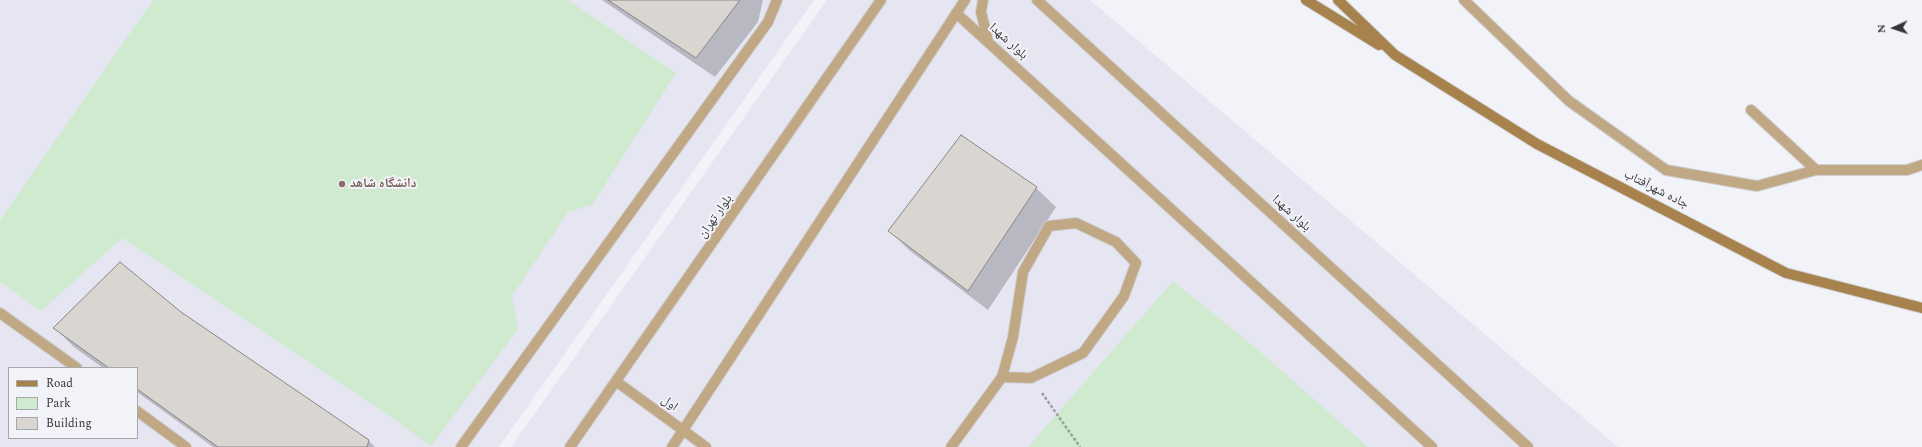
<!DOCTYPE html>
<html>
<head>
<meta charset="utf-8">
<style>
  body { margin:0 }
  #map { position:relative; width:1922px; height:447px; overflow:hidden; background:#f2f3f8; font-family:Spectral,serif }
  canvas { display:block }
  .legend { position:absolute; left:8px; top:367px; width:130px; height:72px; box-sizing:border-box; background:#f2f3f8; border:1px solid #a6a7ab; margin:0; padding:5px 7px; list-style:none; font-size:12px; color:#353537 }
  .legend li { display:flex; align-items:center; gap:8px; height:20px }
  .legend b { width:20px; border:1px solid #a6a7ab }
  .north { position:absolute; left:1874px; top:8px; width:40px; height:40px; -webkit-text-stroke:3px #f2f3f8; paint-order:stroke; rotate:267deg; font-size:11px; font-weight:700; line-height:16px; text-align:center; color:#353537 }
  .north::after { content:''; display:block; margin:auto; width:14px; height:18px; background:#353537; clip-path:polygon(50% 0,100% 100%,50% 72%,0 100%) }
</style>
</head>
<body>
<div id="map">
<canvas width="1922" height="447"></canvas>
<ul class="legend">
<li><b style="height:5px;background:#a8824c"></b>Road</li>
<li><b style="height:11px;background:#cfeacf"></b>Park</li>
<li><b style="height:11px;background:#d9d5d1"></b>Building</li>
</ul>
<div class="north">N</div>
</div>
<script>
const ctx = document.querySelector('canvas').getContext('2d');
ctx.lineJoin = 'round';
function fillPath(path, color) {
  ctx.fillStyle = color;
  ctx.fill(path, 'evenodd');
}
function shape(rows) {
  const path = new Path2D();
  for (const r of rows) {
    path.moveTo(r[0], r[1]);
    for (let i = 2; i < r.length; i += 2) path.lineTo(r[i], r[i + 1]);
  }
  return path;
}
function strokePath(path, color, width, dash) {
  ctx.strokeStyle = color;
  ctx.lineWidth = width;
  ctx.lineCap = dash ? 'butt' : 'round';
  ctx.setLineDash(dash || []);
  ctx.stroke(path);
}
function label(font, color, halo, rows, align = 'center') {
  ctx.font = font + ' Spectral,"Noto Naskh Arabic",serif';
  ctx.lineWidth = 4;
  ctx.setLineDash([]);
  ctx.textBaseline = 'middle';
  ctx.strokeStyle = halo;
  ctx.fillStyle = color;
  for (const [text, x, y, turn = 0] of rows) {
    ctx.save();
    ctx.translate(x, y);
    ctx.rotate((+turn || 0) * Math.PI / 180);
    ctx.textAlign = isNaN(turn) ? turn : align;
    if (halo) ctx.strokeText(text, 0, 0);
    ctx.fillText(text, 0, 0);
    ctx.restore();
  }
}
fillPath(shape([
  [0,0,814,0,499,447,0,447],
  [9,368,137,368,137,438,9,438],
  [827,0,1090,0,1618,447,511,447]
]), '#e5e6f2');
fillPath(shape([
  [153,0,568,0,676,73,592,205,568,212,512,296,518,329,431,446,384,412,122,238,41,311,0,282,0,220],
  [1173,281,1257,349,1368,447,1028,447]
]), '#cfeacf');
fillPath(shape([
  [602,0,763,0,758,22,715,77],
  [1036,188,1056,207,988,310,909,250,890,231],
  [180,313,369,441,375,447,213,447,137,392,137,368,103,368,74,347,55,328]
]), '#0003');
const building = shape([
  [608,0,740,0,696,58,608,0],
  [961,135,1037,187,968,291,888,231,961,135],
  [120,262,181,312,369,440,367,447,218,447,137,389,137,368,109,368,53,328,120,262]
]);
fillPath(building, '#d9d5d1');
strokePath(building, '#8b8784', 1);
const lane = shape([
  [983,0,981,12,988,41],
  [1037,0,1528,447],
  [1464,0,1569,101,1666,170,1757,186,1816,170,1751,110],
  [956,13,1432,447],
  [1816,170,1907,170,1922,165],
  [617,382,706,447],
  [570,447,881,0],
  [672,447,965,0],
  [951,447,1002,377,1013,337,1023,272,1049,226,1076,223,1116,242,1136,263,1124,296,1083,353,1031,378,1002,377]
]);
const street = shape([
  [0,313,77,368],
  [137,411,186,447],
  [461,447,768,22,777,0]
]);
const secondary = shape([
  [1306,0,1379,45],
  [1338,0,1395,55,1537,144,1786,273,1922,308]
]);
strokePath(lane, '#d0d1d5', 12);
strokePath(street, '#d0d1d5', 12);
strokePath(secondary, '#d0d1d5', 12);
strokePath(shape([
  [1042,393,1080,447]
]), '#9d9da1', 2.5, [3, 2]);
strokePath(lane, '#c1a885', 10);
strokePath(street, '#c1a885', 10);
strokePath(secondary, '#a8824c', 10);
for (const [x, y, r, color] of [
  [342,184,4,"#8d6e63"]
]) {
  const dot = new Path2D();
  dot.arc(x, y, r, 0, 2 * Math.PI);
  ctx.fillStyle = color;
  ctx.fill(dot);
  strokePath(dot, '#f2f3f8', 1.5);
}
label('13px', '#353537', '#f2f3f8', [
  ["بلوار شهدا",1008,42,42],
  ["جاده شهرآفتاب",1656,190,27],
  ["بلوار شهدا",1291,214,42],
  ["بلوار تهران",716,217,-55],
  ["اول",669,404,36]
]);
label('bold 13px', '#785e54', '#f2f3f8', [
  ["دانشگاه شاهد",350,184]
], 'left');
</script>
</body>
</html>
